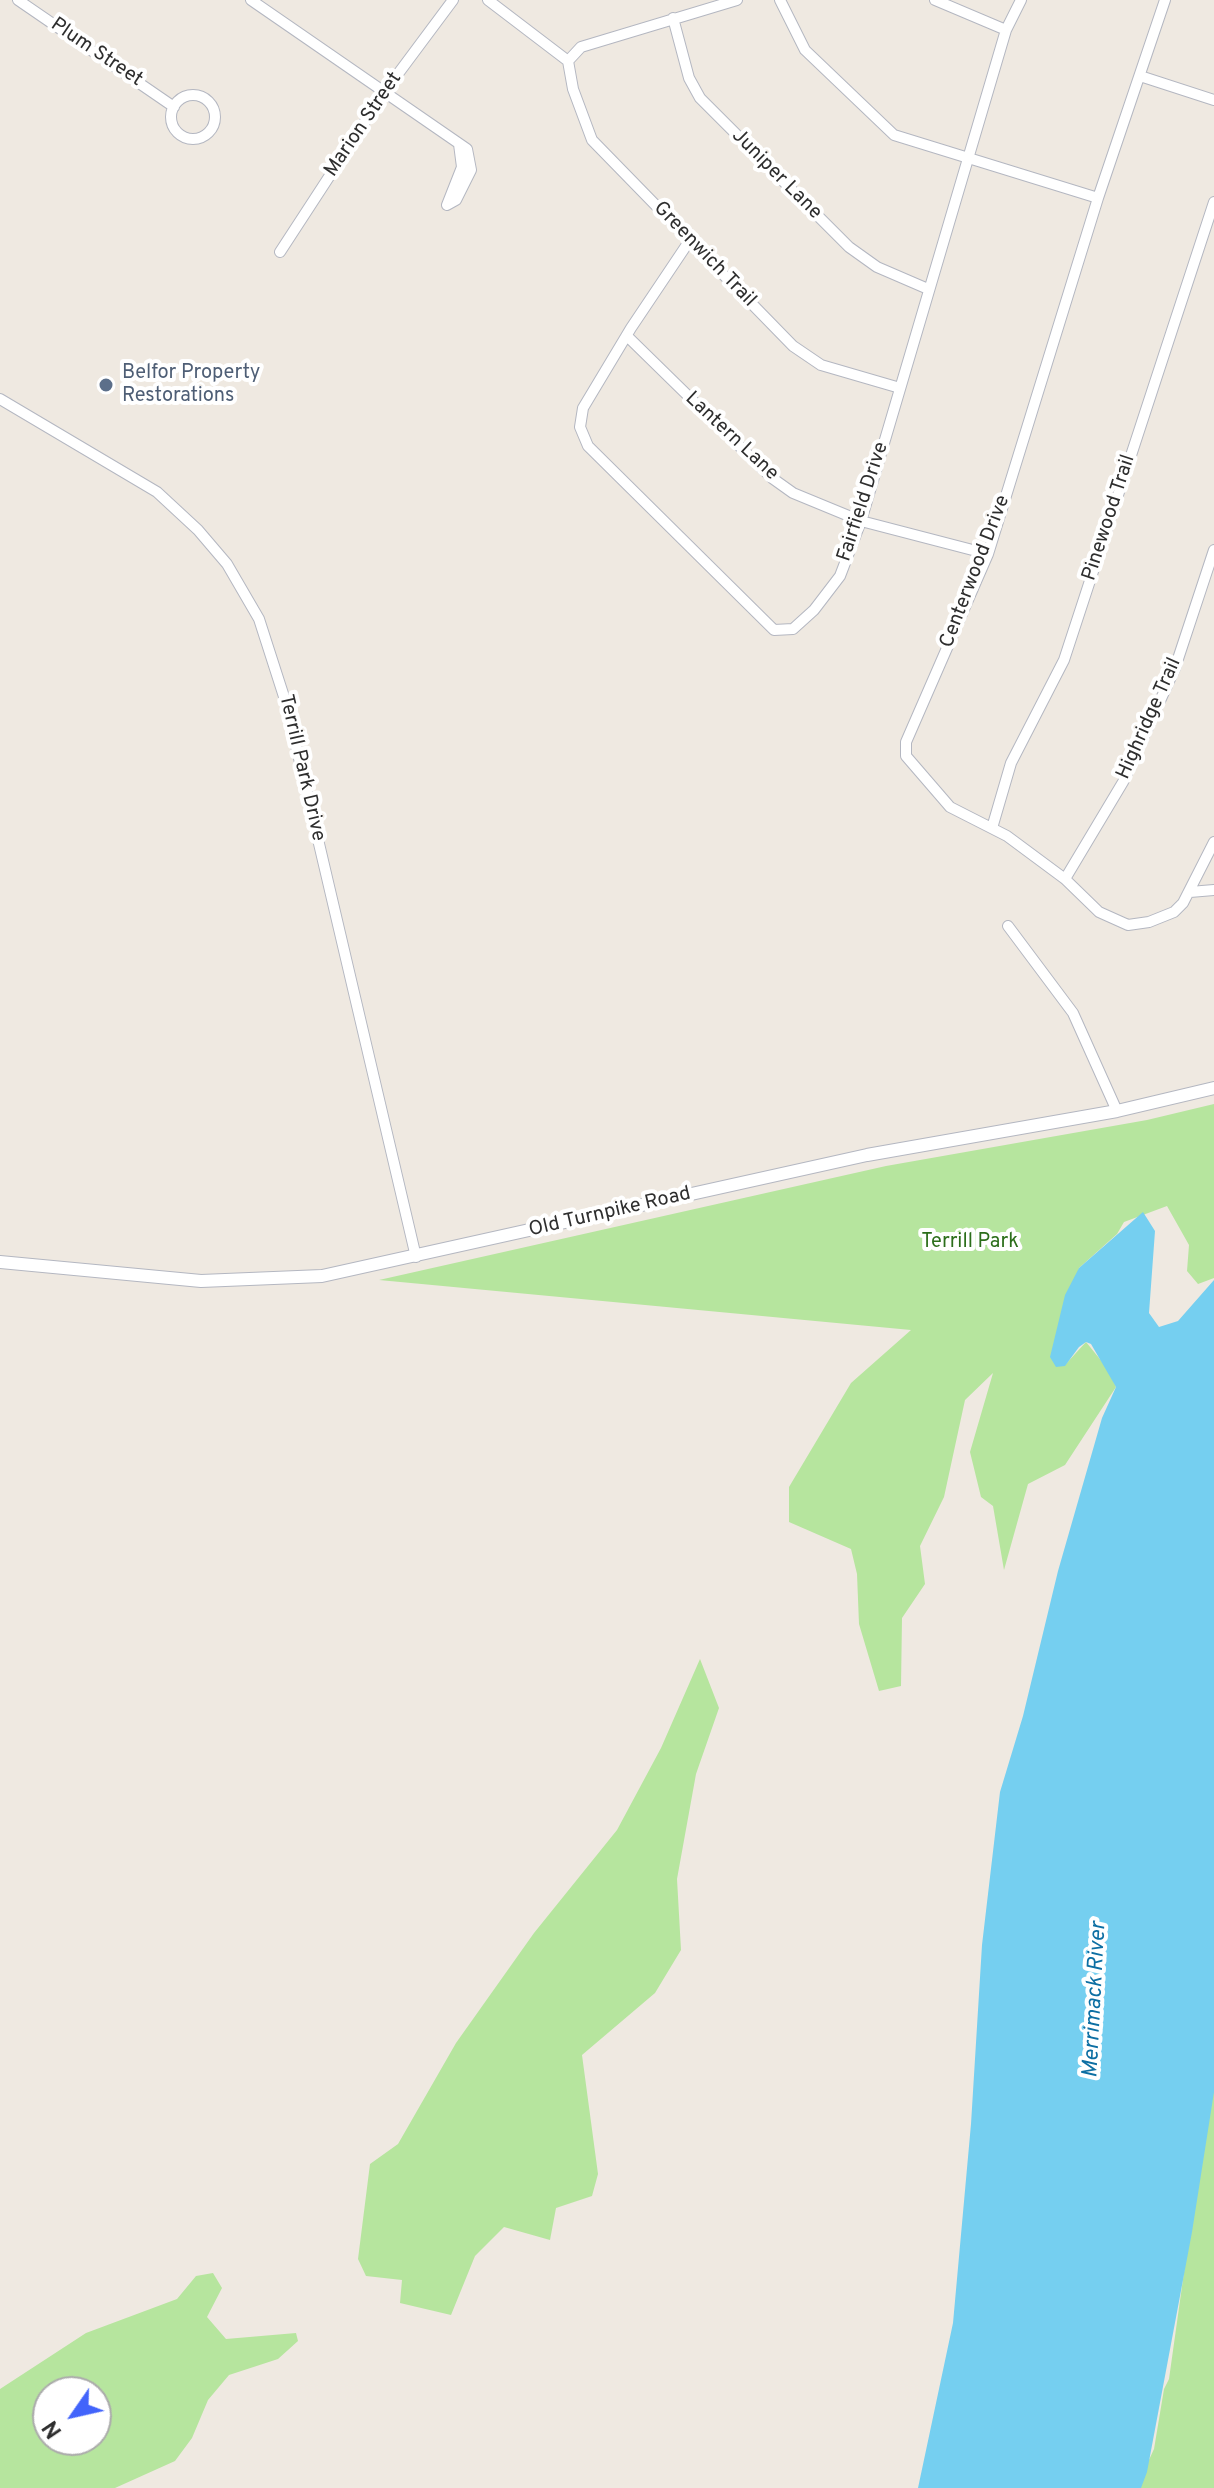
<!DOCTYPE html>
<html>
<head>
<meta charset="utf-8">
<style>
  body { margin:0 }
  #map { position:relative; width:1214px; height:2488px; overflow:hidden; background:#efe9e1; font-family:Overpass,sans-serif }
  canvas { display:block }
  .north { position:absolute; left:32px; top:2376px; width:80px; height:80px; box-sizing:border-box; background:#fff; border:2px solid #ababab; border-radius:50%; rotate:236deg; font-size:22px; font-weight:700; line-height:32px; text-align:center; color:#2e2e2e }
  .north::after { content:''; display:block; margin:auto; width:28px; height:36px; background:#4264fb; clip-path:polygon(50% 0,100% 100%,50% 72%,0 100%) }
</style>
</head>
<body>
<div id="map">
<canvas width="1214" height="2488"></canvas>
<div class="north">N</div>
</div>
<script>
const ctx = document.querySelector('canvas').getContext('2d');
ctx.lineJoin = 'round';
function fillPath(path, color) {
  ctx.fillStyle = color;
  ctx.fill(path, 'evenodd');
}
function shape(rows) {
  const path = new Path2D();
  for (const r of rows) {
    if (r.length === 3) {
      path.moveTo(r[0] + r[2], r[1]);
      path.arc(r[0], r[1], r[2], 0, 2 * Math.PI);
      continue;
    }
    path.moveTo(r[0], r[1]);
    for (let i = 2; i < r.length; i += 2) path.lineTo(r[i], r[i + 1]);
  }
  return path;
}
function strokePath(path, color, width, dash) {
  ctx.strokeStyle = color;
  ctx.lineWidth = width;
  ctx.lineCap = dash ? 'butt' : 'round';
  ctx.setLineDash(dash || []);
  ctx.stroke(path);
}
function label(font, color, halo, rows, align = 'center') {
  ctx.font = font + ' Overpass,sans-serif';
  ctx.lineWidth = 8;
  ctx.setLineDash([]);
  ctx.textBaseline = 'middle';
  ctx.strokeStyle = halo;
  ctx.fillStyle = color;
  for (const [text, x, y, turn = 0] of rows) {
    ctx.save();
    ctx.translate(x, y);
    ctx.rotate((+turn || 0) * Math.PI / 180);
    ctx.textAlign = isNaN(turn) ? turn : align;
    if (halo) ctx.strokeText(text, 0, 0);
    ctx.fillText(text, 0, 0);
    ctx.restore();
  }
}
fillPath(shape([
  [1214,1104,1214,1278,1198,1284,1187,1271,1189,1245,1167,1206,1124,1222,1117,1234,1079,1268,1064,1366,1086,1342,1108,1369,1116,1387,1065,1465,1028,1484,1004,1570,993,1506,981,1497,970,1452,993,1373,965,1400,944,1497,920,1546,925,1584,902,1618,901,1686,879,1691,859,1624,857,1574,851,1549,789,1522,789,1487,851,1383,911,1330,379,1280,886,1166,1147,1120],
  [700,1659,719,1708,696,1774,677,1879,681,1950,655,1993,582,2055,598,2174,592,2196,556,2208,550,2240,504,2227,475,2256,451,2315,400,2303,402,2280,366,2276,358,2259,370,2164,398,2144,456,2043,534,1933,617,1830,661,1748],
  [1214,2058,1214,2488,1136,2488,1154,2449,1164,2389,1169,2379],
  [213,2273,222,2288,207,2317,226,2339,296,2333,298,2341,278,2359,229,2375,208,2400,192,2438,175,2461,115,2488,0,2488,0,2389,86,2333,177,2299,196,2276],
  [48,2392,96,2392,96,2440,48,2440]
]), '#b6e59e');
fillPath(shape([
  [1143,1212,1155,1231,1149,1313,1159,1327,1178,1321,1214,1280,1214,2092,1192,2232,1147,2472,1141,2488,918,2488,953,2323,971,2124,982,1945,1000,1792,1023,1716,1058,1571,1102,1418,1116,1387,1091,1344,1086,1342,1079,1347,1065,1366,1056,1367,1050,1357,1065,1295,1079,1268]
]), '#75cff0');
const minor = shape([
  [18,0,174,107],
  [251,0,467,149,471,170,456,200,447,205],
  [488,0,568,61],
  [780,0,805,50,894,135,1098,198],
  [935,0,1006,30],
  [1165,0,1098,198,988,554,906,742,906,756,950,807,1007,836,1065,879,1099,912,1128,925,1149,922,1174,912,1183,903,1214,842],
  [673,18,689,78,700,98,849,247,877,267,928,289],
  [568,61,573,89,592,140,793,346,821,365,900,388],
  [568,61,581,47,737,0],
  [1140,76,1214,100],
  [193,117,22],
  [447,205,462,167,459,144],
  [690,240,631,328,583,408,580,427,588,446,774,630,793,629,814,610,840,576,861,521,1006,30,1021,0],
  [280,252,383,94,453,0],
  [628,337,772,478,793,493,861,521,988,554],
  [0,399,157,492,198,530,227,564,259,619,286,703,416,1257],
  [992,828,1011,763,1064,660,1214,202],
  [1065,879,1123,782,1175,668,1214,550],
  [1190,892,1214,890],
  [1008,926,1073,1013,1117,1111]
]);
const tertiary = shape([
  [0,1262,201,1281,322,1276,867,1155,1117,1111,1214,1088]
]);
strokePath(minor, '#b4b7c1', 12);
strokePath(tertiary, '#b4b7c1', 14);
strokePath(minor, '#fff', 10);
strokePath(tertiary, '#fff', 12);
for (const [x, y, r, color] of [
  [106,385,8,"#5c6f8a"]
]) {
  const dot = new Path2D();
  dot.arc(x, y, r, 0, 2 * Math.PI);
  ctx.fillStyle = color;
  ctx.fill(dot);
  strokePath(dot, '#fff', 3);
}
label('20px', '#2e2e2e', '#fff', [
  ["Plum Street",96,53,34],
  ["Marion Street",364,125,-56],
  ["Juniper Lane",776,175,45],
  ["Greenwich Trail",704,255,46],
  ["Lantern Lane",731,437,43],
  ["Fairfield Drive",864,502,-72],
  ["Pinewood Trail",1110,518,-72],
  ["Centerwood Drive",976,572,-69],
  ["Highridge Trail",1150,719,-66],
  ["Terrill Park Drive",301,768,77],
  ["Old Turnpike Road",610,1213,-13]
]);
label('20px', '#4e5e75', '#fff', [
  ["Belfor Property",122,374],
  ["Restorations",122,397]
], 'left');
label('20px', '#2c6e1b', '#fff', [
  ["Terrill Park",970,1243]
]);
label('italic 22px', '#0d6fa3', '#fff', [
  ["Merrimack River",1096,2000,-87]
]);
</script>
</body>
</html>
